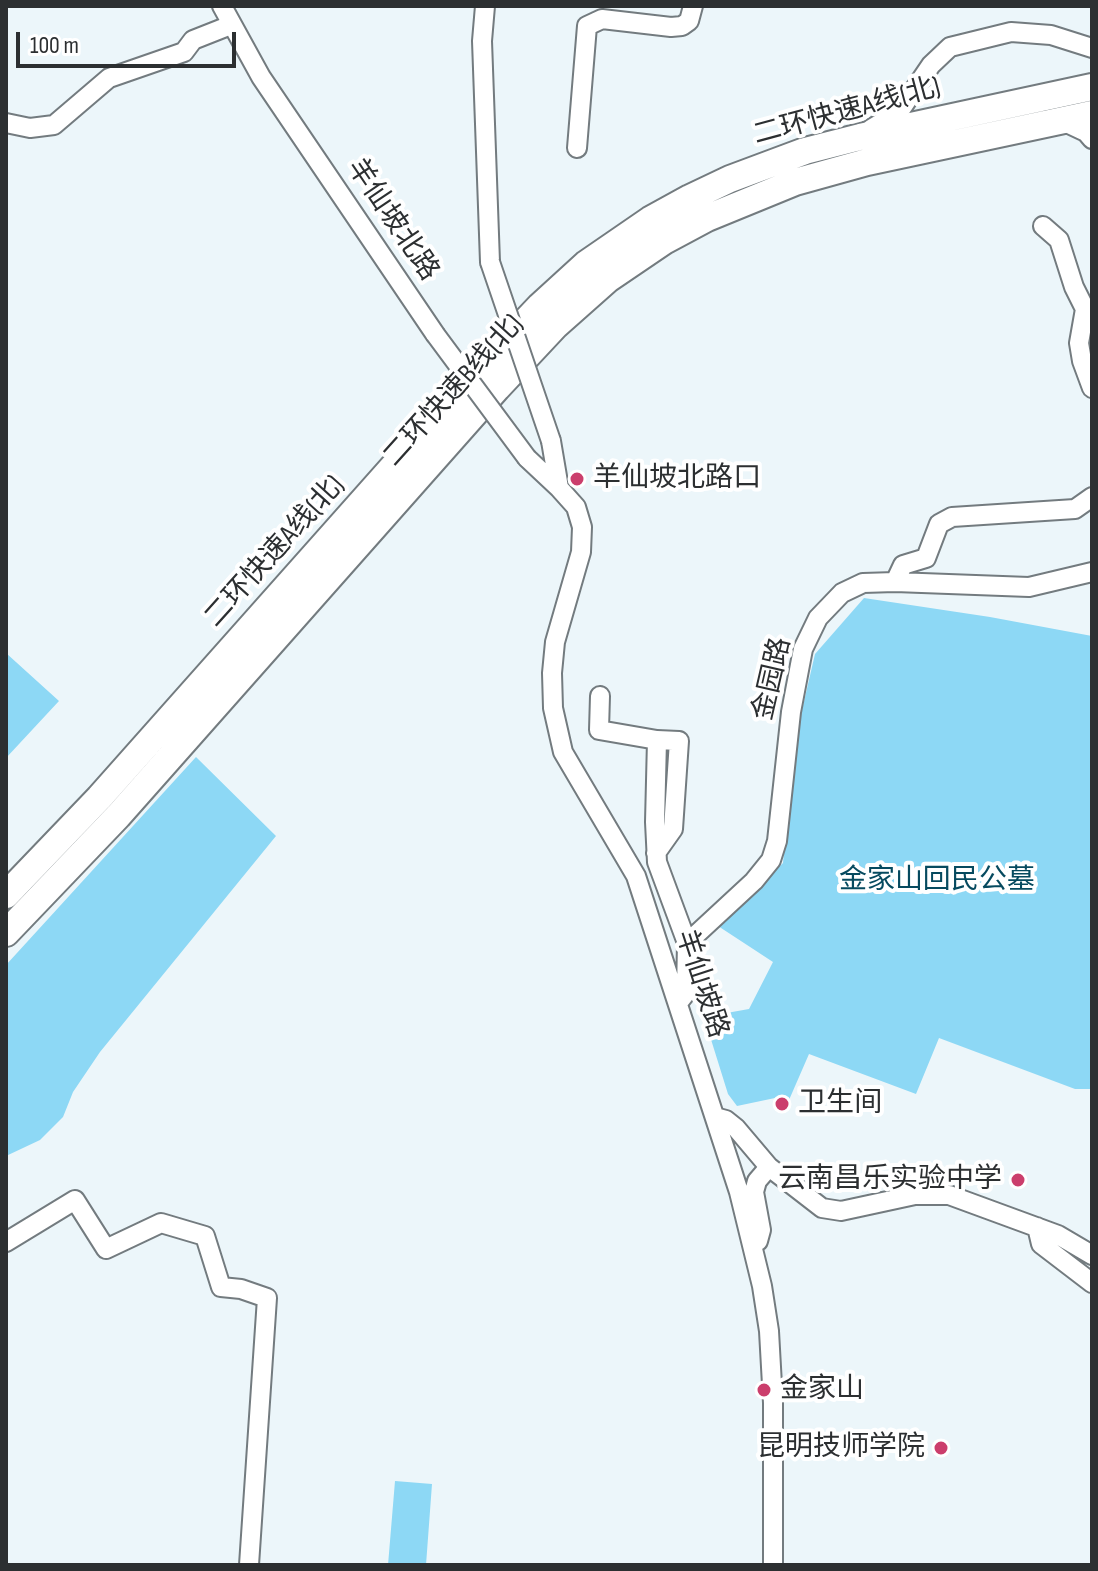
<!DOCTYPE html>
<html>
<head>
<meta charset="utf-8">
<style>
  body { margin:0 }
  #map { position:relative; width:1098px; height:1571px; overflow:hidden; background:#ecf6fa; font-family:"Sofia Sans Condensed",sans-serif }
  canvas { display:block }
  .frame { position:absolute; inset:0; border:8px solid #2c2f31; pointer-events:none }
  .scale { position:absolute; left:16px; top:32px; width:220px; height:36px; box-sizing:border-box; border:4px solid #2c2f31; border-top:0; padding-left:10px; font-size:24px; line-height:28px; white-space:nowrap; color:#2c2f31; -webkit-text-stroke:6px #fff; paint-order:stroke }
</style>
</head>
<body>
<div id="map">
<canvas width="1098" height="1571"></canvas>
<div class="frame"></div>
<div class="scale">100 m</div>
</div>
<script>
const ctx = document.querySelector('canvas').getContext('2d');
ctx.lineJoin = 'round';
function fillPath(path, color) {
  ctx.fillStyle = color;
  ctx.fill(path, 'evenodd');
}
function shape(rows) {
  const path = new Path2D();
  for (const r of rows) {
    path.moveTo(r[0], r[1]);
    for (let i = 2; i < r.length; i += 2) path.lineTo(r[i], r[i + 1]);
  }
  return path;
}
function strokePath(path, color, width, dash) {
  ctx.strokeStyle = color;
  ctx.lineWidth = width;
  ctx.lineCap = dash ? 'butt' : 'round';
  ctx.setLineDash(dash || []);
  ctx.stroke(path);
}
function label(font, color, halo, rows, align = 'center') {
  ctx.font = font + ' "Sofia Sans Condensed","Noto Sans SC",sans-serif';
  ctx.lineWidth = 8;
  ctx.setLineDash([]);
  ctx.textBaseline = 'middle';
  ctx.strokeStyle = halo;
  ctx.fillStyle = color;
  for (const [text, x, y, turn = 0] of rows) {
    ctx.save();
    ctx.translate(x, y);
    ctx.rotate((+turn || 0) * Math.PI / 180);
    ctx.textAlign = isNaN(turn) ? turn : align;
    if (halo) ctx.strokeText(text, 0, 0);
    ctx.fillText(text, 0, 0);
    ctx.restore();
  }
}
fillPath(shape([
  [864,598,990,617,1092,636,1092,1089,1075,1089,939,1038,916,1094,809,1054,789,1100,775,1098,737,1106,728,1094,704,1017,749,1009,773,962,718,926,783,863,793,749,815,654],
  [6,653,59,701,6,758],
  [196,757,276,836,100,1052,73,1092,63,1117,40,1140,6,1156,6,965],
  [395,1481,432,1484,426,1565,388,1565]
]), '#8dd8f5');
const minor = shape([
  [222,6,261,77,435,334],
  [485,6,482,41,490,262],
  [6,123,30,128,54,125,109,78,184,52,193,40,231,25],
  [1061,123,1069,124,1086,132,1092,139],
  [871,129,899,112,931,65,950,47,1011,32,1051,35,1092,48],
  [577,148,587,26,602,19,671,27,682,26,689,21,693,6],
  [1043,226,1059,240,1074,287,1085,309,1079,343,1082,361,1092,388],
  [551,441,559,488],
  [527,458,559,488,576,507,582,527,581,552,555,642,552,673,553,708,563,752,636,876,739,1192,762,1286,769,1331,773,1403,773,1565],
  [895,582,903,565,926,558,939,524,952,517,1075,509,1092,497],
  [600,696,599,730,657,740,655,822,657,862,687,943],
  [656,853,673,829,679,741,657,740],
  [678,1003,686,993,687,943,754,881,771,860,777,841,791,712,803,649,818,618,842,593,863,583,895,582,1029,587,1092,572],
  [715,1117,726,1120,736,1128,769,1167],
  [1037,1227,1041,1244,1092,1283],
  [6,1242,75,1200,106,1249,161,1223,205,1236,221,1287,241,1289,267,1298,249,1565],
  [752,1243,758,1241,761,1230,754,1192,757,1181,769,1167,822,1208,841,1211,915,1195,949,1195,1058,1235,1092,1255]
]);
const highway = shape([
  [6,895,99,798,481,368,540,306,586,264,650,220,690,198,730,179,805,151,860,137,1092,87],
  [6,933,118,816,497,388,555,326,608,279,664,241,707,218,795,182,867,162,1092,114]
]);
strokePath(minor, '#737b7f', 22);
strokePath(highway, '#737b7f', 30);
strokePath(minor, '#fff', 18);
strokePath(highway, '#fff', 26);
const minorBridge = shape([
  [490,262,551,441],
  [435,334,527,458]
]);
strokePath(minorBridge, '#737b7f', 22, []);
strokePath(minorBridge, '#fff', 18);
for (const [x, y, r, color] of [
  [577,479,8,"#cb3e6c"],
  [782,1104,8,"#cb3e6c"],
  [1018,1180,8,"#cb3e6c"],
  [764,1390,8,"#cb3e6c"],
  [941,1448,8,"#cb3e6c"]
]) {
  const dot = new Path2D();
  dot.arc(x, y, r, 0, 2 * Math.PI);
  ctx.fillStyle = color;
  ctx.fill(dot);
  strokePath(dot, '#fff', 3);
}
label('28px', '#2c2f31', '#fff', [
  ["二环快速A线(北)",847,112,-15],
  ["羊仙坡北路",392,220,56],
  ["二环快速B线(北)",454,391,-48],
  ["二环快速A线(北)",275,552,-48],
  ["金园路",773,679,-77],
  ["羊仙坡路",701,984,72]
]);
label('28px', '#2c2f31', '#fff', [
  ["羊仙坡北路口",593,479],
  ["卫生间",798,1104],
  ["云南昌乐实验中学",1002,1180,"right"],
  ["金家山",780,1390],
  ["昆明技师学院",925,1448,"right"]
], 'left');
label('28px', '#064a5f', '#fff', [
  ["金家山回民公墓",937,881]
]);
</script>
</body>
</html>
